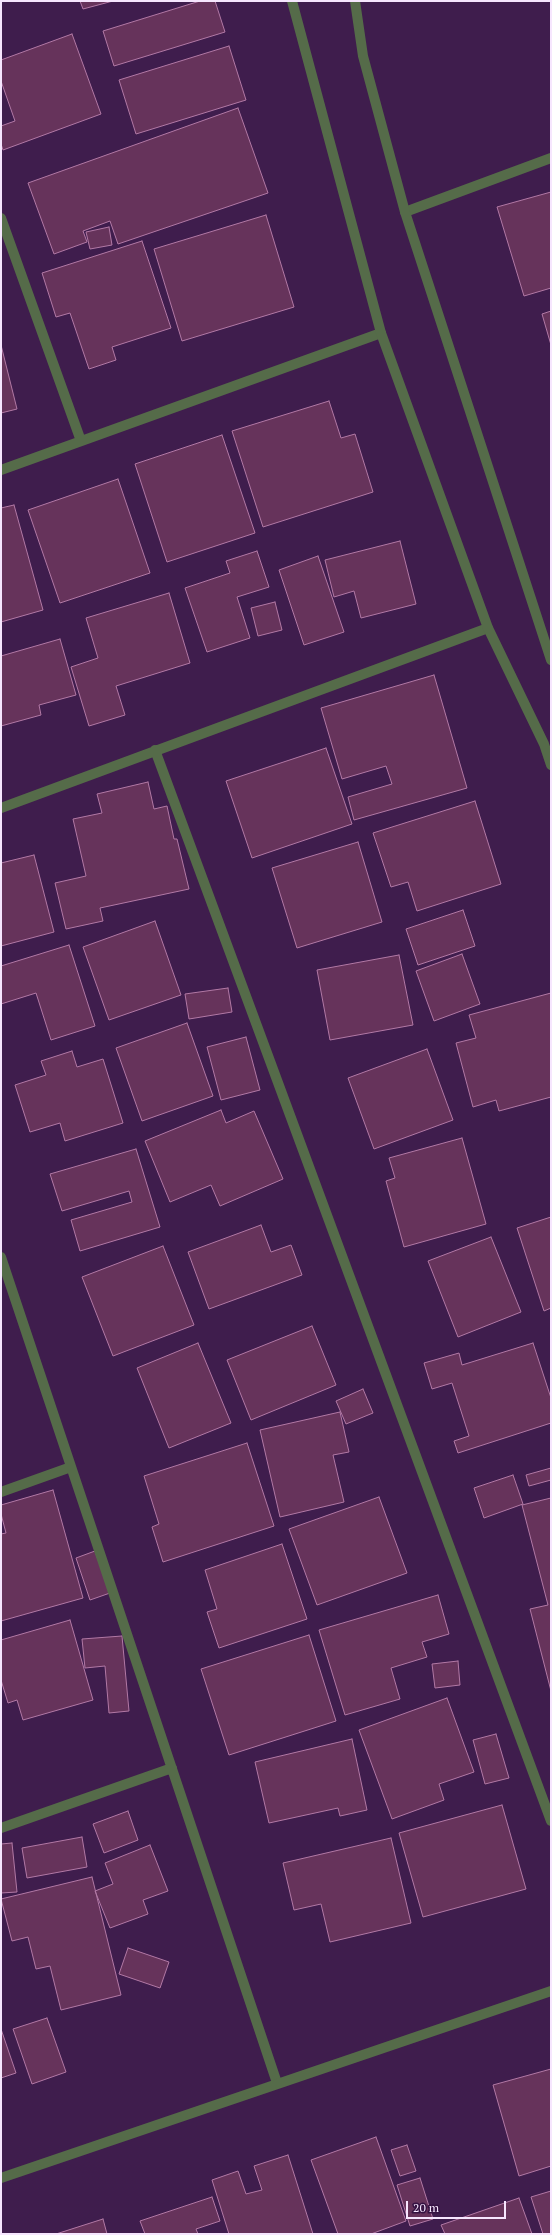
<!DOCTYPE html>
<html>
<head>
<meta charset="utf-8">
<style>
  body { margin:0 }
  #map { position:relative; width:552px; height:2235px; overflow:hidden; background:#3f1d4d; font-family:"PT Serif",serif }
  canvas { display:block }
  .frame { position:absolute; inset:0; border:2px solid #f6e6fe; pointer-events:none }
  .scale { position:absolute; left:406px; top:2201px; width:100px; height:18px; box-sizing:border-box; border:2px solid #f6e6fe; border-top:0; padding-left:5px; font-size:12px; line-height:14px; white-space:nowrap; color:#f6e6fe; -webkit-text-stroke:3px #351242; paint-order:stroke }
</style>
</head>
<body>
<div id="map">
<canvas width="552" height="2235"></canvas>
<div class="frame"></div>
<div class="scale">20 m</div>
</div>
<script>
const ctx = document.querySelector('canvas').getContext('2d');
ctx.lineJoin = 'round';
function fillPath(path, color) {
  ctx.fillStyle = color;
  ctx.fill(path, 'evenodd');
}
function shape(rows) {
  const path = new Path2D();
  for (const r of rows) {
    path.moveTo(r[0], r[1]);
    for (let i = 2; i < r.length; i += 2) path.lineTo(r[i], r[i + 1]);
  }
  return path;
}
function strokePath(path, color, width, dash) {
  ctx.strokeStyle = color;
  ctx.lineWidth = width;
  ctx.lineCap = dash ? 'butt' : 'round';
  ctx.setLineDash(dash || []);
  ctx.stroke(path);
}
const building = shape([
  [80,1,113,1,83,9,80,1],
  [200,1,215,1,225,32,114,66,103,31,200,1],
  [72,34,101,114,3,150,1,144,1,126,15,121,1,81,1,60,72,34],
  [229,46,246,100,136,134,119,80,229,46],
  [238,108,268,193,118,244,110,221,83,231,87,242,54,254,28,183,238,108],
  [551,192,551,288,524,296,497,207,551,192],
  [266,215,294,307,182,341,154,249,266,215],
  [109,227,112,245,90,249,86,232,109,227],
  [142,241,171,328,112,347,116,360,89,369,70,313,56,317,42,273,142,241],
  [551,311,551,345,542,314,551,311],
  [1,345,17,409,1,413,1,345],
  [329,401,341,438,355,434,373,492,263,527,232,431,329,401],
  [222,435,255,533,167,562,135,464,222,435],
  [118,479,150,573,60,603,28,510,118,479],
  [14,505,43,610,1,622,1,508,14,505],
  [400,541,416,604,361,618,354,591,334,597,325,560,400,541],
  [257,551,269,587,237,597,250,638,207,652,185,588,230,573,226,561,257,551],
  [318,556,344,632,304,645,279,570,318,556],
  [169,593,190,663,116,686,125,715,89,726,71,667,98,658,86,618,169,593],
  [275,602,282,630,258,636,251,608,275,602],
  [60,639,76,695,39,705,41,715,1,726,1,656,60,639],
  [434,675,467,788,354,820,348,797,392,784,386,766,342,779,321,708,434,675],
  [326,748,352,824,252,858,226,781,326,748],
  [148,782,154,809,167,806,174,839,177,839,189,889,100,908,103,921,66,929,55,883,86,876,73,819,102,813,97,794,148,782],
  [475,801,501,884,417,911,408,882,391,887,373,833,475,801],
  [358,842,382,922,297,948,272,868,358,842],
  [34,855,54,932,1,946,1,863,34,855],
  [463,910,475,946,418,965,406,929,463,910],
  [155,921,181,995,109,1020,83,947,155,921],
  [69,945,95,1026,51,1040,36,993,1,1004,1,966,69,945],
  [462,954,480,1004,434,1021,416,971,462,954],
  [399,955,413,1025,330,1040,317,970,399,955],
  [228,988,232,1012,189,1019,185,994,228,988],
  [551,993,551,1097,499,1111,496,1100,473,1107,456,1043,476,1038,469,1015,551,993],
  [187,1023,213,1096,142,1121,116,1048,187,1023],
  [246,1037,260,1090,221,1100,207,1047,246,1037],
  [427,1049,453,1120,374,1149,348,1078,427,1049],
  [72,1051,77,1067,103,1059,123,1123,65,1141,60,1123,30,1132,15,1085,46,1075,41,1061,72,1051],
  [221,1110,226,1123,254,1111,283,1179,220,1206,211,1185,170,1202,145,1141,221,1110],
  [462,1138,486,1224,404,1247,386,1181,395,1178,389,1158,462,1138],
  [136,1149,160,1227,80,1251,71,1220,132,1202,129,1191,62,1211,50,1174,136,1149],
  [551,1217,551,1308,544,1311,517,1228,551,1217],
  [261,1225,271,1252,291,1245,302,1275,209,1309,188,1252,261,1225],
  [491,1237,521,1312,458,1337,428,1261,491,1237],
  [163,1246,194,1325,113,1356,82,1277,163,1246],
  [312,1326,336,1385,251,1420,227,1360,312,1326],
  [198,1343,231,1423,169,1448,137,1368,198,1343],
  [533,1343,551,1398,551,1423,458,1453,454,1441,469,1436,452,1383,432,1389,424,1363,459,1353,462,1365,533,1343],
  [363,1389,373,1413,346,1424,336,1401,363,1389],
  [340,1412,349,1452,333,1455,344,1502,280,1517,260,1430,340,1412],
  [247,1443,274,1526,163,1562,152,1527,159,1524,144,1476,247,1443],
  [551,1468,551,1480,529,1486,526,1475,551,1468],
  [513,1475,523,1504,484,1518,474,1488,513,1475],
  [53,1490,83,1598,1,1621,1,1534,6,1533,1,1514,1,1505,53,1490],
  [379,1497,407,1573,317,1605,289,1529,379,1497],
  [551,1498,551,1691,530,1609,548,1605,522,1505,551,1498],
  [282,1544,307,1619,219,1648,207,1612,217,1609,205,1570,282,1544],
  [95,1551,110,1593,90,1600,76,1558,95,1551],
  [438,1595,449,1634,422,1642,427,1657,391,1668,400,1699,345,1715,319,1630,438,1595],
  [70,1620,93,1700,23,1720,17,1700,8,1703,1,1680,1,1640,70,1620],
  [309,1635,336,1721,229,1755,201,1669,309,1635],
  [122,1636,129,1711,109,1713,105,1666,85,1668,82,1639,122,1636],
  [458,1661,460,1685,435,1688,432,1664,458,1661],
  [447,1698,474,1772,439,1784,444,1800,392,1819,359,1730,447,1698],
  [496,1734,509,1778,485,1784,473,1740,496,1734],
  [352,1739,367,1810,340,1816,338,1808,269,1823,255,1762,352,1739],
  [502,1805,526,1889,423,1917,399,1833,502,1805],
  [128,1811,138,1840,104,1853,93,1824,128,1811],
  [82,1837,87,1867,27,1878,22,1848,82,1837],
  [391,1838,411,1923,330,1942,321,1904,294,1910,283,1863,391,1838],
  [12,1843,17,1892,1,1893,1,1844,12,1843],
  [150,1845,168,1891,143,1900,148,1914,110,1928,95,1891,113,1884,105,1863,150,1845],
  [92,1877,121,1995,61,2010,50,1966,36,1969,28,1937,12,1941,1,1899,92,1877],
  [128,1948,169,1962,160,1988,119,1974,128,1948],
  [47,2018,66,2072,32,2084,13,2029,47,2018],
  [1,2029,16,2073,1,2078,1,2029],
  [551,2069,551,2166,519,2176,493,2085,551,2069],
  [376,2137,406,2221,371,2234,338,2234,311,2160,376,2137],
  [407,2145,416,2171,400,2176,391,2150,407,2145],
  [288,2155,313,2234,229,2234,212,2180,238,2171,246,2194,262,2190,254,2166,288,2155],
  [420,2178,433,2219,410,2226,397,2185,420,2178],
  [551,2191,551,2234,543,2234,531,2197,551,2191],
  [212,2197,220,2221,196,2229,198,2234,145,2234,140,2221,212,2197],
  [519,2198,532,2234,445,2234,441,2225,519,2198],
  [103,2219,107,2234,56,2234,103,2219]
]);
fillPath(building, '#66335b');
strokePath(building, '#b279a5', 1);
strokePath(shape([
  [405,212,551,158],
  [1,218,81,441],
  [1,470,381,333],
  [155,750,551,1821],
  [1,808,488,628],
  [1,1257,277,2083],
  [1,1492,71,1467],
  [1,1828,172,1768]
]), '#556b49', 10);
strokePath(shape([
  [292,1,381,333,488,628,544,744,551,765],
  [355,1,363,56,405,212,551,660],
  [1,2178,551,1991]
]), '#556b49', 10);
</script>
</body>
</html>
